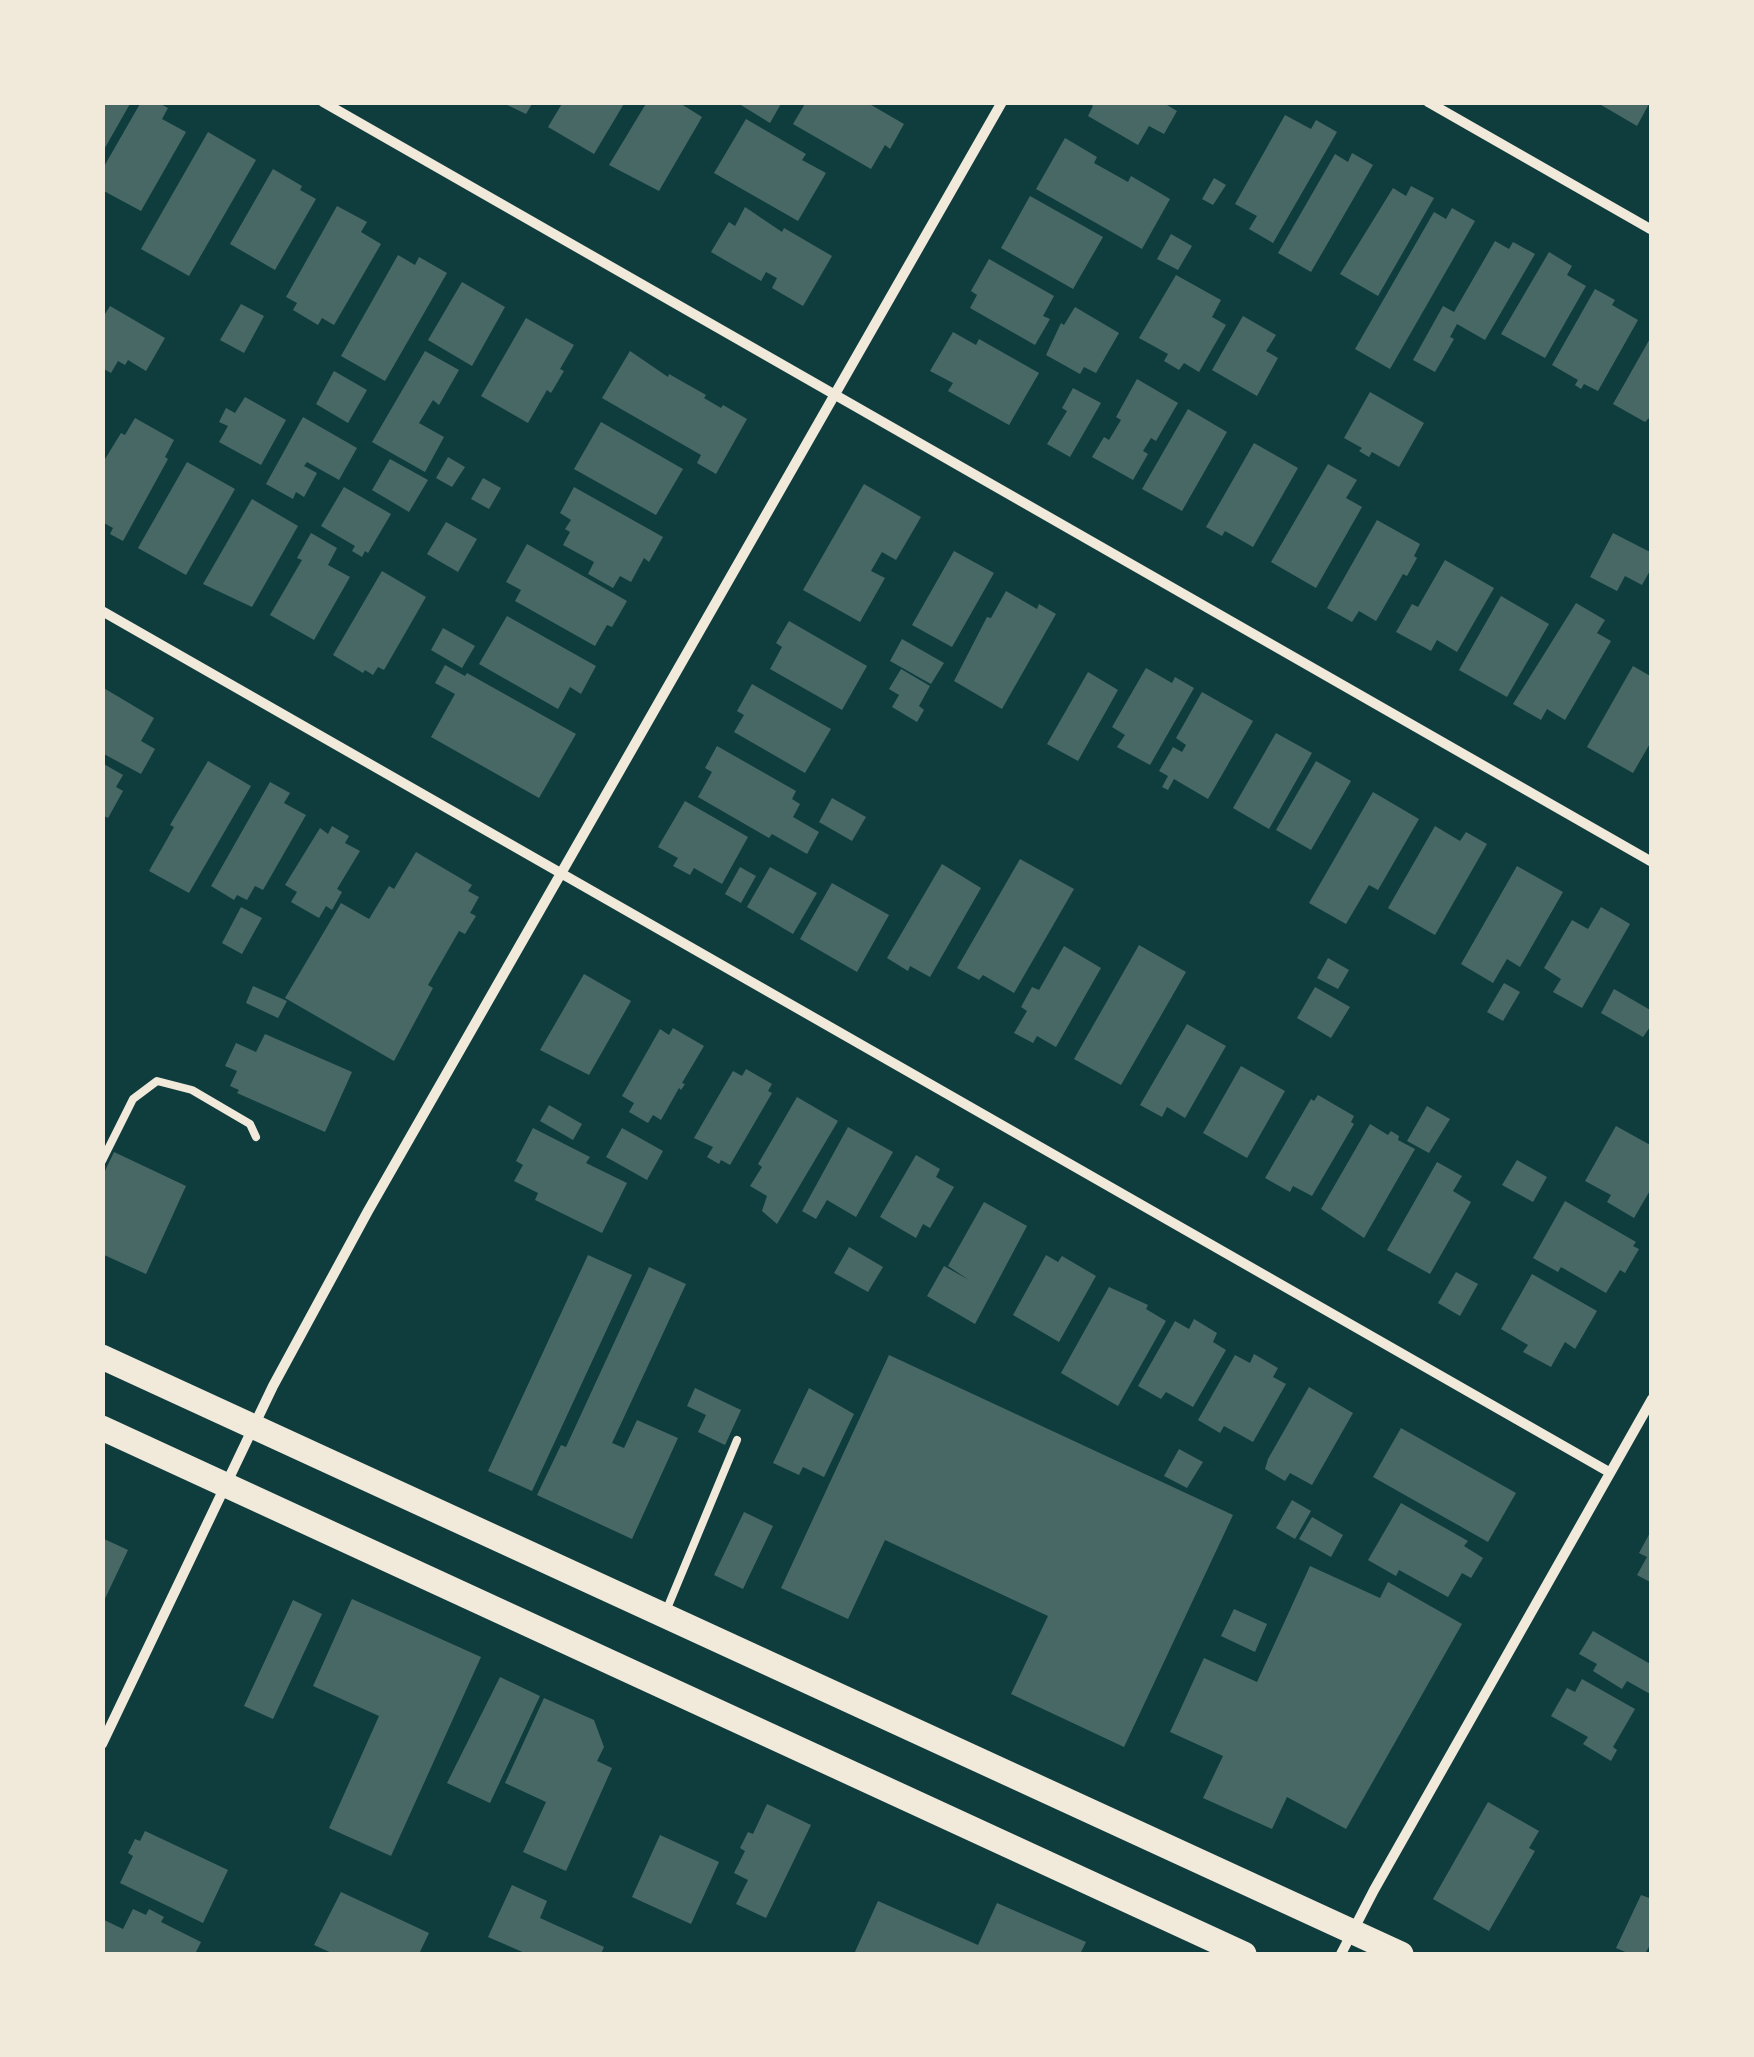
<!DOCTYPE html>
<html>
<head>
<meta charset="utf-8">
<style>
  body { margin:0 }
  #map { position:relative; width:1754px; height:2057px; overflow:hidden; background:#0f3d3e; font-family:Jost,sans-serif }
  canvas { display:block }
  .frame { position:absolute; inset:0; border:105px solid #f1e9da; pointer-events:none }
</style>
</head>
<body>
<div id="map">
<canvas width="1754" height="2057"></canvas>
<div class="frame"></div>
</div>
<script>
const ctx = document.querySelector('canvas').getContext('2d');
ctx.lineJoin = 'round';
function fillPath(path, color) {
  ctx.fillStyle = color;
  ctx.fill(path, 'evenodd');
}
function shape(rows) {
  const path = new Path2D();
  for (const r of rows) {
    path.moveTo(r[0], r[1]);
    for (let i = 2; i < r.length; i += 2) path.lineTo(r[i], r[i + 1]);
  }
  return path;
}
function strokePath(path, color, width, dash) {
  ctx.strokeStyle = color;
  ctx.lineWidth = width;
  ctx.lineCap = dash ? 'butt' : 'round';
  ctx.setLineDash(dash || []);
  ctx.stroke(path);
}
fillPath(shape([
  [102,102,131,102,102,153],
  [141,102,157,102,168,108,162,119,186,132,141,211,102,190,102,170],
  [501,102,533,102,526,114],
  [563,102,625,102,594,154,548,127],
  [647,102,678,102,702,117,659,191,609,165],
  [736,102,782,102,770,123],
  [806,102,866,102,904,124,890,149,885,145,871,169,793,124],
  [1088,102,1162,102,1177,111,1164,134,1149,126,1138,145,1088,116,1093,106],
  [1596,102,1650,102,1637,126],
  [1285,115,1311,129,1316,120,1337,132,1273,243,1249,229,1257,216,1235,204],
  [746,119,806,154,802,160,826,173,798,221,714,173],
  [208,132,256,160,189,276,141,249],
  [1065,138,1097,157,1094,163,1128,182,1131,176,1170,199,1142,249,1036,189],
  [1352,153,1373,165,1311,272,1278,253,1335,154,1348,162],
  [273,169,302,186,300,190,316,199,275,270,230,244],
  [1214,178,1226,185,1213,205,1202,199],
  [1411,186,1434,198,1378,296,1340,274,1393,188,1406,196],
  [1030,196,1103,237,1073,289,1001,248],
  [337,206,367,222,361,232,381,244,334,325,322,318,318,325,293,310,297,303,286,297],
  [745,207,782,232,784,228,832,256,803,306,772,288,777,278,766,272,761,281,711,252,729,222,735,226],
  [1452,208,1475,221,1390,369,1355,349,1434,212,1446,219],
  [1171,234,1192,246,1178,270,1157,259],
  [1495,241,1509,249,1513,242,1535,254,1485,340,1457,324,1450,337,1454,339,1435,372,1413,360,1443,306,1454,312],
  [1549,252,1572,266,1567,275,1586,286,1545,358,1501,334],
  [398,255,415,265,419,257,447,273,385,381,341,356],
  [989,259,1054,296,1043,316,1050,319,1035,345,970,308,977,295,971,291],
  [1176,275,1221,300,1212,317,1226,325,1199,372,1184,363,1179,370,1164,361,1168,354,1139,338],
  [462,282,505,307,472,366,428,340],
  [1595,289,1615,300,1612,305,1638,320,1598,391,1584,384,1581,389,1575,385,1578,380,1552,365],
  [241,304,264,316,244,353,220,340],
  [110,306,165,338,146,371,128,360,125,365,118,361,111,373,102,368,102,319],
  [1075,307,1119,333,1096,373,1084,367,1080,374,1046,355,1061,323,1064,325],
  [1243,316,1276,335,1266,351,1278,358,1257,396,1212,370],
  [526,318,574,345,560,369,564,371,551,393,547,390,528,423,481,396],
  [953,332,976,345,979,339,1039,373,1009,425,948,391,953,383,930,371],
  [1652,335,1652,415,1645,422,1613,404],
  [425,351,459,370,439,405,433,400,419,423,444,437,425,472,372,442],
  [630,351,668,377,669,374,706,395,704,398,721,408,723,405,747,419,716,474,697,463,701,455,602,398],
  [334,371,367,390,348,423,316,404],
  [1137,379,1178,403,1156,441,1151,438,1143,451,1148,454,1133,480,1092,457,1104,437,1109,440,1121,420,1116,417],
  [1073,388,1101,403,1070,457,1047,444,1067,411,1062,408],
  [1370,392,1424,423,1399,467,1372,452,1369,457,1359,451,1362,448,1344,438],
  [245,397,286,420,261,465,219,442,228,426,219,422,226,408,235,413],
  [1188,409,1227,432,1182,511,1142,489],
  [303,417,357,448,339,480,307,462,304,466,317,473,304,497,296,492,293,499,266,484],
  [135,418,174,440,165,457,168,459,123,541,110,534,113,528,102,522,102,464,121,433,125,435],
  [601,422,683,469,656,515,574,469],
  [1254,443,1298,468,1253,547,1225,531,1222,536,1206,527],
  [448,457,465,467,452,487,436,478],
  [390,459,428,480,409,512,372,490],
  [187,462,235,489,186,575,138,548],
  [1328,464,1357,480,1346,498,1362,507,1316,588,1271,562],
  [483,478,501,488,489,509,471,499],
  [864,484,921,517,896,560,882,552,871,571,885,578,860,622,803,590],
  [344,487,391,514,368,553,365,551,362,557,352,551,355,546,321,526],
  [574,487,663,537,649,562,644,558,631,582,620,576,613,588,588,574,594,562,563,545,570,532,565,529,571,520,560,513],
  [252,499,298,526,252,607,203,584],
  [1377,520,1420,544,1414,556,1417,558,1407,576,1403,574,1376,621,1359,611,1352,622,1327,608],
  [446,522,477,539,458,572,427,554],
  [311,533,337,548,328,565,350,577,314,640,270,615,302,560,297,558],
  [1613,533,1652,553,1652,567,1642,585,1625,576,1617,591,1590,577],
  [527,544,627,601,612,627,607,625,595,646,515,601,521,590,506,582],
  [954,551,994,573,952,647,912,625],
  [1445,560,1494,588,1457,652,1437,640,1431,651,1396,632,1412,604,1418,607],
  [382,571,426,597,384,670,378,667,373,675,365,670,363,673,333,655],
  [1006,591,1037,609,1039,604,1056,614,1002,709,954,681,987,617,991,618],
  [1501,596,1549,624,1507,697,1459,670],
  [1576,603,1605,620,1597,633,1611,641,1565,720,1547,709,1541,720,1513,704],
  [507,616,596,666,581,694,570,687,558,709,479,664],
  [789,621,867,666,842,710,770,669,782,647,776,643],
  [443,628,475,646,462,668,431,650],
  [902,639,944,663,931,684,890,661],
  [445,665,465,676,467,673,576,734,539,798,431,737,455,694,435,683],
  [1633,666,1652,677,1652,740,1633,773,1587,747],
  [1146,668,1172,683,1175,677,1194,688,1150,765,1117,747,1125,735,1112,727],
  [901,669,930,686,919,706,924,710,917,722,892,707,899,695,889,689],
  [1088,672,1118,690,1078,761,1047,744],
  [752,684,831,729,805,773,734,732,744,715,737,711],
  [102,687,154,718,141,741,155,749,141,774,102,753],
  [1202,692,1253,721,1208,799,1174,779,1168,790,1162,787,1168,776,1159,771,1173,747,1182,752,1186,745,1176,738],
  [1276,733,1312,753,1269,829,1233,808],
  [717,746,796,791,792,799,800,804,793,817,819,832,807,854,772,834,769,838,698,797,712,772,705,768],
  [208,761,251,786,189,893,149,871,174,827,170,825],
  [1316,761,1351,781,1311,850,1276,830],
  [102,763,123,775,116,787,123,791,108,818,102,815],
  [270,782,290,793,284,803,306,815,263,890,255,886,247,900,237,895,234,900,211,886],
  [1373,792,1419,819,1378,890,1369,885,1346,924,1309,903],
  [832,798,866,817,852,841,819,822],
  [685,801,748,837,722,884,694,868,690,875,673,866,678,858,658,847],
  [332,826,349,836,345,843,360,851,337,889,342,892,332,910,326,906,319,918,291,902,297,892,285,885,320,828,328,834],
  [1435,826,1460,841,1466,832,1487,844,1435,935,1388,908],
  [416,852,472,885,468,891,479,897,470,913,476,916,465,934,459,931,428,985,433,988,394,1061,285,998,341,903,369,919,389,886,394,889],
  [1020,859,1074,889,1014,993,983,975,979,980,957,968],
  [942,864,981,888,930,977,910,966,908,971,887,958],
  [1517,866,1563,892,1520,967,1507,959,1493,983,1461,964],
  [740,867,756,876,741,903,725,894],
  [770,867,817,893,793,934,747,907],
  [832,883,889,915,857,972,800,939],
  [241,907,262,918,242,954,222,943],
  [1601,907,1630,924,1582,1008,1553,992,1561,979,1544,968,1572,920,1588,929],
  [1139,945,1186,972,1121,1085,1074,1059],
  [1064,946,1101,968,1056,1047,1037,1036,1033,1043,1014,1033,1027,1011,1021,1007,1032,987,1039,990],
  [1328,958,1349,970,1338,989,1317,978],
  [584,974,631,1001,589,1075,540,1050],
  [1504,983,1520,992,1503,1021,1487,1012],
  [253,986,287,1001,278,1018,246,1003],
  [1315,987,1350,1007,1331,1038,1297,1018],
  [1614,989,1652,1011,1652,1024,1643,1037,1601,1013],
  [1187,1024,1226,1046,1185,1118,1167,1107,1162,1117,1140,1105],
  [673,1028,704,1046,682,1083,685,1084,681,1090,679,1088,661,1120,653,1115,648,1123,629,1112,634,1103,622,1096,660,1029,669,1035],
  [265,1034,352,1072,325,1132,237,1093,239,1090,230,1086,237,1071,225,1066,236,1043,256,1052],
  [1241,1066,1285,1091,1247,1158,1203,1133],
  [746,1069,772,1084,768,1091,772,1093,730,1165,721,1160,719,1164,707,1157,713,1147,694,1138,733,1071,742,1076],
  [1318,1095,1354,1116,1351,1122,1354,1124,1312,1196,1293,1186,1290,1192,1265,1178,1311,1099,1314,1101],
  [797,1097,838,1121,777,1224,762,1211,767,1196,750,1186,762,1167,758,1164],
  [549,1105,582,1124,573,1140,540,1121],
  [1427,1106,1450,1119,1429,1153,1407,1141],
  [1370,1124,1388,1135,1391,1131,1399,1136,1398,1140,1415,1149,1364,1238,1321,1209],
  [1616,1126,1652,1146,1652,1187,1634,1218,1607,1202,1611,1195,1585,1181],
  [848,1127,893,1152,856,1217,827,1200,816,1219,802,1211],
  [533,1128,590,1157,586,1163,627,1183,602,1233,535,1200,538,1193,514,1181,523,1165,516,1161],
  [622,1128,663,1151,647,1180,606,1157],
  [114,1152,186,1186,146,1274,102,1254,102,1177],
  [916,1155,940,1169,936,1177,954,1187,930,1228,923,1224,916,1238,880,1217],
  [1517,1160,1547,1177,1533,1202,1502,1185],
  [1437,1162,1462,1176,1453,1191,1471,1202,1430,1274,1387,1250],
  [1565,1201,1636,1242,1633,1246,1639,1249,1625,1273,1620,1270,1606,1293,1561,1267,1558,1272,1533,1258],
  [984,1202,1027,1226,975,1324,927,1296,944,1266,969,1280,948,1266],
  [849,1247,883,1267,868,1292,834,1273],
  [588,1255,632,1275,532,1491,488,1471],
  [1046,1255,1058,1262,1062,1256,1096,1276,1059,1342,1013,1315],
  [649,1267,686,1284,612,1443,624,1448,637,1420,678,1438,632,1539,537,1495,561,1445,566,1447],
  [1456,1272,1478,1284,1460,1316,1438,1303],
  [1532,1274,1597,1311,1575,1349,1565,1342,1551,1367,1523,1352,1528,1345,1501,1329],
  [1109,1287,1148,1305,1146,1309,1166,1321,1118,1406,1061,1373],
  [1194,1319,1217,1333,1213,1342,1226,1350,1193,1407,1166,1392,1161,1399,1138,1386,1175,1321,1189,1329],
  [1254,1354,1278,1368,1273,1377,1286,1384,1253,1442,1224,1426,1220,1433,1198,1420,1235,1355,1250,1363],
  [889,1355,1233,1515,1124,1747,1011,1694,1048,1616,885,1540,848,1619,781,1588],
  [1309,1387,1353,1413,1312,1485,1290,1473,1285,1481,1265,1469,1268,1459],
  [695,1388,741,1410,725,1445,698,1432,706,1415,687,1406],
  [809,1388,854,1414,824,1477,803,1467,799,1475,773,1463],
  [1401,1428,1516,1493,1488,1542,1373,1477],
  [1179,1449,1203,1462,1187,1488,1164,1476],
  [1292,1500,1311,1511,1295,1539,1276,1528],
  [1401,1503,1468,1541,1464,1546,1483,1558,1471,1578,1462,1573,1448,1597,1399,1570,1396,1576,1368,1560],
  [744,1512,773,1526,743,1589,714,1575],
  [1312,1517,1343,1535,1331,1557,1299,1539],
  [1652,1529,1652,1583,1637,1575,1647,1557,1639,1553],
  [102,1538,128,1550,102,1605],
  [1310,1566,1380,1598,1388,1582,1462,1624,1346,1829,1287,1797,1272,1829,1203,1798,1223,1756,1170,1732,1204,1658,1257,1682],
  [352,1599,481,1657,391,1856,329,1828,379,1716,313,1686],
  [293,1600,322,1614,273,1719,244,1706],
  [1234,1609,1267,1624,1255,1652,1221,1636],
  [1593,1631,1652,1665,1652,1695,1627,1681,1622,1689,1593,1671,1597,1664,1579,1654],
  [500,1677,540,1696,490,1803,447,1783],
  [1582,1679,1635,1709,1613,1747,1617,1750,1611,1761,1583,1744,1588,1737,1551,1716,1567,1688,1575,1692],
  [544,1698,594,1720,604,1747,597,1761,612,1768,566,1871,523,1852,546,1802,505,1783],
  [1488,1802,1539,1831,1529,1848,1535,1851,1489,1931,1433,1899],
  [767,1804,811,1825,766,1918,736,1904,748,1880,734,1873,745,1851,740,1848,748,1832,753,1834],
  [145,1831,228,1870,203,1923,120,1883,133,1856,128,1853,135,1839,140,1841],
  [660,1835,719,1862,691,1924,632,1897],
  [512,1885,547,1901,540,1918,604,1947,601,1954,527,1954,488,1937],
  [341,1892,429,1933,419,1954,334,1954,314,1945],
  [1641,1895,1652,1899,1652,1941,1645,1954,1630,1954,1616,1948],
  [878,1901,978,1945,997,1903,1086,1942,1080,1954,854,1954],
  [133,1909,146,1915,149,1909,164,1917,161,1922,201,1942,195,1954,102,1953,102,1919,123,1929]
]), '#486865');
strokePath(shape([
  [102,1161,133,1099,157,1081,192,1090,250,1124,256,1137],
  [666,1611,737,1440]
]), '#f1e9da', 8);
strokePath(shape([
  [323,102,1652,862],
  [1428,102,1652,230],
  [102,611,1609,1472],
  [102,1744,273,1386,368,1211,1002,102],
  [1341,1954,1374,1890,1652,1399]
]), '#f1e9da', 10);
strokePath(shape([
  [102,1357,1401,1954],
  [102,1428,1244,1954]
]), '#f1e9da', 25);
</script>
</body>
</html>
